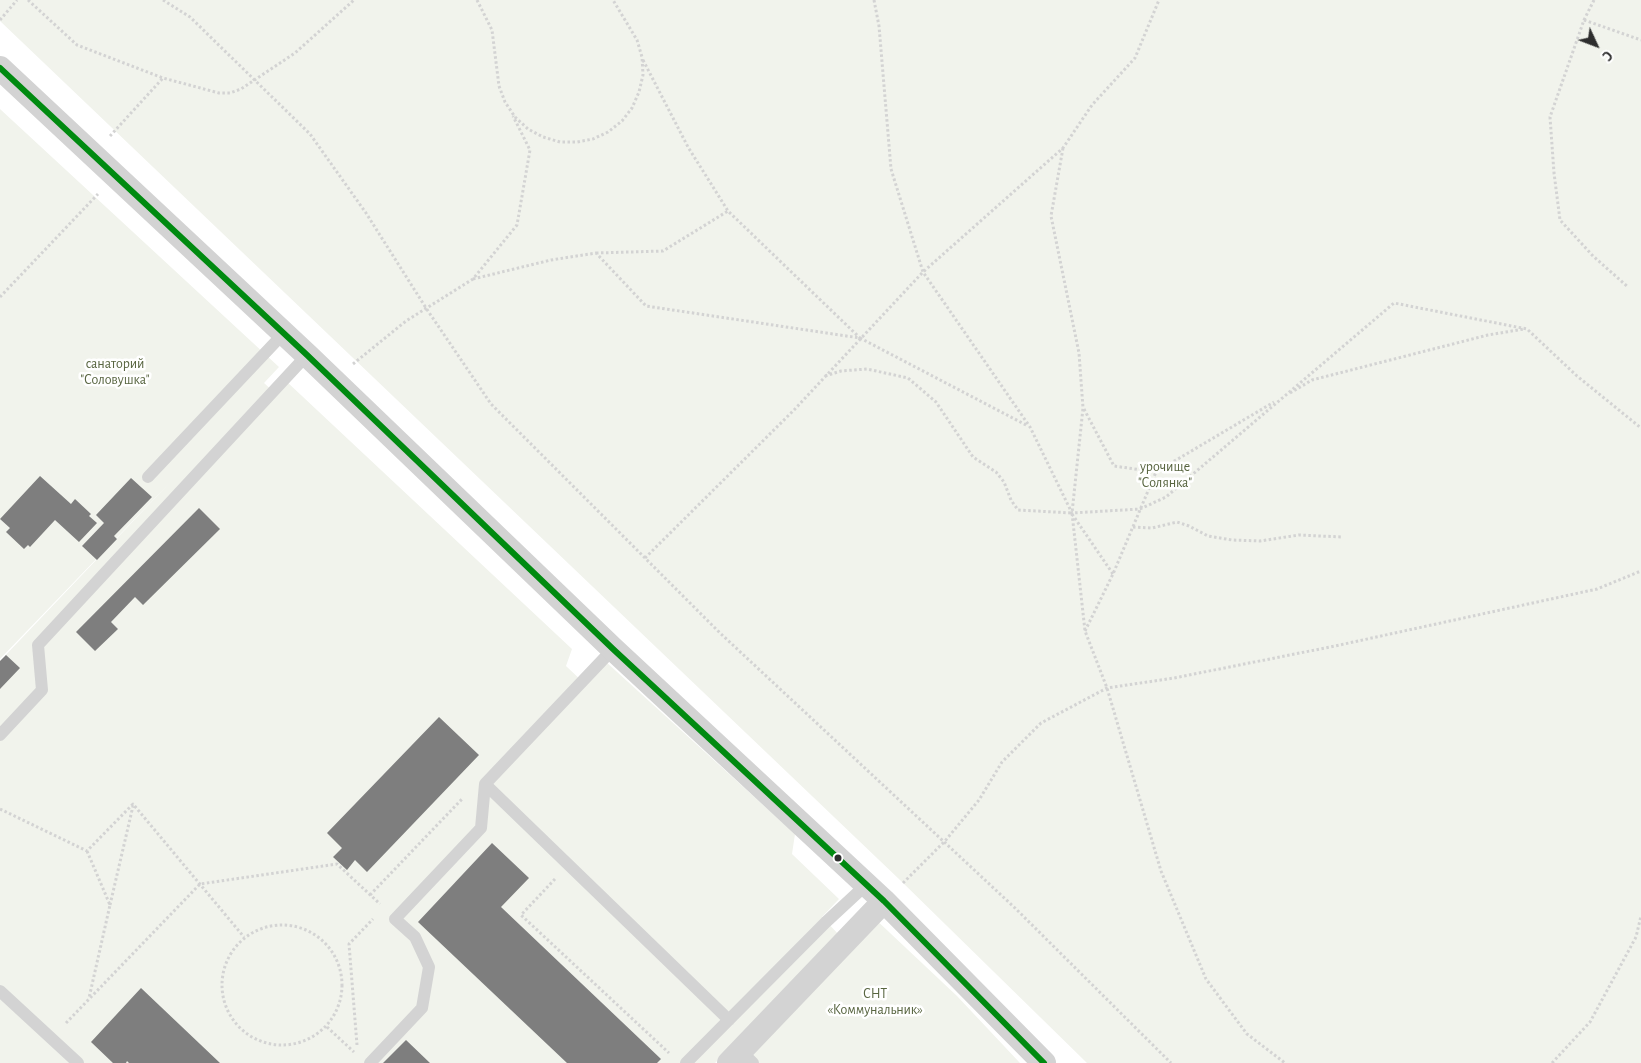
<!DOCTYPE html>
<html>
<head>
<meta charset="utf-8">
<style>
  body { margin:0 }
  #map { position:relative; width:1641px; height:1063px; overflow:hidden; background:#fff; font-family:"Alegreya Sans",sans-serif }
  canvas { display:block }
  .north { position:absolute; left:1571px; top:20px; width:50px; height:50px; -webkit-text-stroke:4px #fff; paint-order:stroke; rotate:133deg; font-size:14px; font-weight:700; line-height:20px; text-align:center; color:#2e2e2e }
  .north::after { content:''; display:block; margin:auto; width:18px; height:22px; background:#2e2e2e; clip-path:polygon(50% 0,100% 100%,50% 72%,0 100%) }
</style>
</head>
<body>
<div id="map">
<canvas width="1641" height="1063"></canvas>
<div class="north">С</div>
</div>
<script>
const ctx = document.querySelector('canvas').getContext('2d');
ctx.lineJoin = 'round';
function fillPath(path, color) {
  ctx.fillStyle = color;
  ctx.fill(path, 'evenodd');
}
function shape(rows) {
  const path = new Path2D();
  for (const r of rows) {
    if (r.length === 3) {
      path.moveTo(r[0] + r[2], r[1]);
      path.arc(r[0], r[1], r[2], 0, 2 * Math.PI);
      continue;
    }
    path.moveTo(r[0], r[1]);
    for (let i = 2; i < r.length; i += 2) path.lineTo(r[i], r[i + 1]);
  }
  return path;
}
function strokePath(path, color, width, dash) {
  ctx.strokeStyle = color;
  ctx.lineWidth = width;
  ctx.lineCap = dash ? 'butt' : 'round';
  ctx.setLineDash(dash || []);
  ctx.stroke(path);
}
function label(font, color, halo, rows, align = 'center') {
  ctx.font = font + ' "Alegreya Sans",sans-serif';
  ctx.lineWidth = 5;
  ctx.setLineDash([]);
  ctx.textBaseline = 'middle';
  ctx.strokeStyle = halo;
  ctx.fillStyle = color;
  for (const [text, x, y, turn = 0] of rows) {
    ctx.save();
    ctx.translate(x, y);
    ctx.rotate((+turn || 0) * Math.PI / 180);
    ctx.textAlign = isNaN(turn) ? turn : align;
    if (halo) ctx.strokeText(text, 0, 0);
    ctx.fillText(text, 0, 0);
    ctx.restore();
  }
}
fillPath(shape([
  [0,0,1641,0,1641,1063,1087,1063,900,880,0,21],
  [0,109,279,367,264,383,275,393,286,381,572,649,566,666,584,683,605,661,795,834,792,854,839,899,822,917,842,938,715,1063,0,1063,0,661,179,473,0,659],
  [872,916,957,996,1020,1063,733,1063]
]), '#f1f3ec');
fillPath(shape([
  [40,476,71,504,75,499,91,514,89,516,97,523,79,542,55,520,30,547,28,545,24,549,6,532,10,528,0,519],
  [131,478,152,497,114,536,117,539,97,560,82,546,104,523,96,515],
  [199,508,220,529,143,605,135,597,111,622,118,629,95,651,76,632],
  [6,655,20,668,0,689,0,661],
  [439,717,479,755,367,872,355,860,347,870,333,857,342,848,327,833],
  [492,843,529,878,501,907,661,1059,657,1063,567,1063,418,922],
  [141,988,220,1063,129,1063,127,1061,126,1063,113,1063,91,1042],
  [406,1040,430,1063,383,1063]
]), '#7e7e7e');
strokePath(shape([
  [28,0,77,45,163,78,219,93,230,93,241,89,295,53,354,0],
  [163,0,190,17,310,134,366,213,426,308,491,404,720,633,1015,908,1171,1063],
  [477,0,492,30,499,86,505,102,515,117,528,129,543,137,560,142,577,142,593,139,608,132,622,121,632,108,639,92,643,75,642,57,637,40,613,0],
  [874,0,879,26,891,169,923,272,1030,427,1072,513,1140,509,1166,497,1394,303,1527,329,1577,376,1641,428],
  [1594,0,1584,20,1550,117,1554,173,1560,220,1593,256,1628,287],
  [0,20,17,0],
  [1584,20,1641,40],
  [643,60,688,147,728,211,860,338],
  [110,136,163,78],
  [1063,148,1051,216,1079,353,1083,408,1072,513,1085,631,1107,688,1161,871,1206,979,1247,1034,1285,1063],
  [596,253,663,251,728,211],
  [473,279,551,260,596,253,646,306,860,338,1028,426],
  [0,297,98,194],
  [353,364,406,321,473,279,517,225,530,150,513,116],
  [825,376,841,371,867,369,908,378,936,402,973,457,996,472,1004,482,1011,500,1018,510,1072,513],
  [1290,393,1312,380,1488,335,1524,329],
  [1084,409,1114,466,1156,472],
  [1072,514,1113,574],
  [1133,527,1152,528,1177,522,1189,526,1208,536,1232,540,1260,541,1299,535,1342,537],
  [645,558,794,410,923,272,1063,148,1092,105,1135,58,1159,0],
  [1085,631,1113,574,1156,472,1274,402],
  [0,809,87,851,133,804,244,937],
  [87,851,110,905,89,998],
  [555,879,521,915,669,1053],
  [903,883,945,841,979,800,1002,762,1041,723,1107,688,1174,678,1335,646,1597,589,1641,571],
  [370,895,463,798],
  [110,905,133,806],
  [282,985,60],
  [66,1023,200,884,337,864,380,904],
  [327,1027,354,1052],
  [357,1045,349,944,373,919],
  [1552,1063,1590,1022,1636,937,1641,916]
]), '#d3d3d3', 3, [2.5, 2.5]);
strokePath(shape([
  [148,477,283,334],
  [613,649,485,784,729,1020],
  [0,735,42,690,38,645,307,355],
  [0,991,78,1063],
  [741,1051,753,1063],
  [370,1063,422,1008,429,967,415,937,395,919,481,828,485,784],
  [686,1063,826,922,867,884]
]), '#d3d3d3', 12);
strokePath(shape([
  [0,68,307,355,613,649,884,901,1044,1063],
  [729,1063,884,901]
]), '#d3d3d3', 24);
strokePath(shape([
  [0,68,307,355,613,649,884,901,1044,1063]
]), '#008a10', 6);
for (const [x, y, r, color] of [
  [838,858,4.5,"#2e2e2e"]
]) {
  const dot = new Path2D();
  dot.arc(x, y, r, 0, 2 * Math.PI);
  ctx.fillStyle = color;
  ctx.fill(dot);
  strokePath(dot, '#fff', 2);
}
label('14px', '#586540', '#fff', [
  ["cанаторий",115,364],
  ["\"Соловушка\"",115,380],
  ["урочище",1165,467],
  ["\"Солянка\"",1165,483],
  ["СНТ",875,994],
  ["«Коммунальник»",875,1010]
]);
</script>
</body>
</html>
